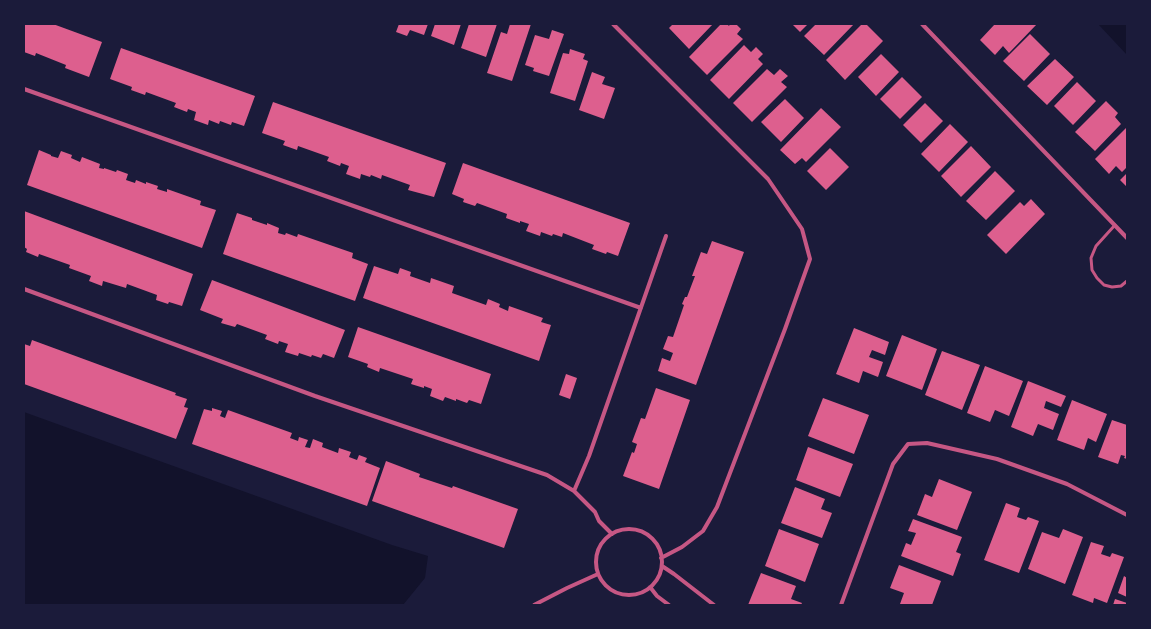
<!DOCTYPE html>
<html>
<head>
<meta charset="utf-8">
<style>
  body { margin:0 }
  #map { position:relative; width:1151px; height:629px; overflow:hidden; background:#1b1b3a; font-family:"Golos Text",sans-serif }
  canvas { display:block }
  .frame { position:absolute; inset:0; border:25px solid #1b1b3a; pointer-events:none }
</style>
</head>
<body>
<div id="map">
<canvas width="1151" height="629"></canvas>
<div class="frame"></div>
</div>
<script>
const ctx = document.querySelector('canvas').getContext('2d');
ctx.lineJoin = 'round';
function fillPath(path, color) {
  ctx.fillStyle = color;
  ctx.fill(path, 'evenodd');
}
function shape(rows) {
  const path = new Path2D();
  for (const r of rows) {
    if (r.length === 3) {
      path.moveTo(r[0] + r[2], r[1]);
      path.arc(r[0], r[1], r[2], 0, 2 * Math.PI);
      continue;
    }
    path.moveTo(r[0], r[1]);
    for (let i = 2; i < r.length; i += 2) path.lineTo(r[i], r[i + 1]);
  }
  return path;
}
function strokePath(path, color, width, dash) {
  ctx.strokeStyle = color;
  ctx.lineWidth = width;
  ctx.lineCap = dash ? 'butt' : 'round';
  ctx.setLineDash(dash || []);
  ctx.stroke(path);
}
fillPath(shape([
  [1098,24,1127,24,1127,55],
  [24,412,392,545,428,556,425,578,403,605,24,605]
]), '#12122b');
fillPath(shape([
  [24,24,53,24,102,42,89,77,65,68,66,65,36,53,35,56,24,52],
  [399,24,428,24,424,35,410,30,407,36,396,32],
  [435,24,461,24,454,45,431,36],
  [469,24,497,24,486,57,461,48],
  [510,24,531,24,512,81,487,73,501,32,507,34],
  [673,24,713,24,689,49,669,28],
  [721,24,727,24,729,26,730,24,736,24,741,29,737,34,743,39,707,75,689,57],
  [792,24,808,24,800,32],
  [816,24,854,24,824,55,804,36],
  [862,24,866,24,883,41,845,80,826,60],
  [995,24,1037,24,1009,53,1003,46,995,55,980,40],
  [552,30,564,34,549,76,533,71,534,68,525,65,535,35,549,39],
  [1030,34,1050,54,1024,81,1003,61],
  [744,45,751,52,756,47,763,54,758,59,763,64,729,99,710,80],
  [121,48,255,96,244,126,232,122,231,125,220,121,219,124,209,120,208,125,194,120,196,112,188,109,187,112,174,107,176,103,146,92,145,95,131,90,132,87,110,79],
  [570,49,585,54,583,59,588,61,575,101,550,93,563,53,569,54],
  [881,54,899,72,876,96,858,77],
  [1055,59,1074,77,1047,105,1027,86],
  [767,69,774,75,780,69,788,76,781,82,787,87,752,122,733,103],
  [592,72,605,77,602,84,615,88,604,119,579,110],
  [902,77,922,97,900,119,880,99],
  [1077,82,1096,101,1073,125,1054,106],
  [785,99,804,118,781,142,761,122],
  [1106,101,1118,113,1115,117,1121,124,1095,151,1075,132],
  [273,102,446,163,434,197,408,190,410,185,382,175,381,179,371,175,370,177,361,174,360,179,346,174,349,166,341,163,340,166,327,161,329,157,298,146,297,150,283,145,285,141,262,133],
  [925,103,943,121,921,143,903,125],
  [821,108,841,127,806,162,802,158,795,164,780,150],
  [950,124,968,142,939,172,921,154],
  [1127,127,1127,167,1122,172,1116,166,1109,174,1095,159],
  [971,146,991,167,961,197,941,176],
  [830,148,849,167,826,190,807,171],
  [39,150,51,155,51,156,58,158,61,151,72,155,71,158,80,162,82,157,100,164,99,168,104,169,104,168,116,172,117,170,128,174,126,180,135,183,136,180,146,184,146,182,158,186,157,189,167,192,167,189,201,201,200,205,216,210,202,248,27,185],
  [463,163,630,223,618,256,607,252,606,254,592,249,594,245,563,233,562,237,553,234,552,236,541,232,540,236,526,231,529,224,520,221,520,223,506,218,507,214,477,203,475,206,463,202,464,199,452,194],
  [995,171,1015,191,986,220,966,201],
  [1127,173,1127,187,1120,180],
  [1031,199,1045,214,1006,254,987,235,1020,202,1024,206],
  [24,211,193,274,182,306,169,302,168,304,156,300,157,295,127,284,126,288,103,281,102,286,89,281,91,276,69,268,70,265,39,254,38,257,26,252,27,249,24,247],
  [237,213,252,218,252,220,267,225,267,223,279,228,278,233,285,235,286,233,297,237,298,234,353,253,352,258,368,264,355,301,223,254],
  [712,241,744,252,696,385,658,371,662,358,670,361,673,353,663,349,668,336,673,337,684,305,682,304,685,297,687,297,695,276,692,276,701,252,707,254],
  [374,266,398,274,400,268,411,272,410,276,430,283,431,278,454,286,452,293,486,305,488,299,500,304,499,307,508,311,509,306,543,318,541,322,551,325,539,361,363,298],
  [212,280,345,330,334,358,323,354,321,358,312,355,311,357,299,353,298,356,285,352,288,344,279,341,278,344,265,339,267,335,237,324,235,327,221,323,223,319,200,310],
  [358,327,491,374,481,404,469,400,467,403,456,399,456,401,445,397,443,401,430,396,432,389,424,386,424,388,411,384,413,379,380,368,379,372,367,367,368,364,348,357],
  [854,328,889,342,885,355,872,350,869,357,883,362,878,377,863,371,859,383,836,374],
  [902,335,937,349,922,390,886,376],
  [32,340,176,393,175,395,187,399,184,407,188,408,176,439,24,384,24,344,30,346],
  [942,351,980,365,962,410,925,395],
  [985,366,1023,381,1009,416,995,410,990,422,967,413],
  [566,374,577,378,570,399,559,395],
  [1028,381,1066,396,1061,407,1046,401,1044,408,1059,414,1053,430,1038,424,1033,436,1011,427],
  [656,388,690,400,659,489,623,476,632,452,634,453,637,444,632,442,641,418,645,419],
  [823,398,869,415,854,454,808,436],
  [1072,400,1107,414,1096,442,1088,438,1084,450,1057,440],
  [212,408,222,411,220,416,225,418,228,410,292,433,290,438,298,441,299,437,308,440,305,447,310,448,313,439,323,443,322,447,338,453,339,448,351,452,349,457,357,460,359,455,367,458,365,462,380,468,367,506,192,444,204,409,212,411],
  [1112,420,1127,425,1127,459,1124,458,1125,456,1121,455,1118,464,1098,457],
  [808,447,853,464,840,497,796,480],
  [386,461,420,474,419,477,452,488,453,486,518,509,504,548,372,501],
  [939,479,972,492,957,530,917,515,925,494,932,497],
  [795,487,825,499,821,509,832,513,822,538,781,523],
  [1006,503,1020,508,1017,517,1026,520,1028,517,1039,521,1019,573,984,560],
  [913,519,962,537,956,552,961,554,953,576,901,556,906,543,911,545,916,533,908,531],
  [779,529,819,544,805,582,765,566],
  [1063,529,1083,537,1065,584,1028,569,1042,532,1059,538],
  [1091,542,1104,546,1101,554,1110,557,1112,553,1124,557,1107,603,1094,598,1093,603,1072,595],
  [899,565,941,581,932,605,903,605,900,604,904,593,890,588],
  [761,573,796,586,791,599,802,603,801,605,748,605],
  [1124,576,1127,578,1127,597,1118,593],
  [1115,599,1127,603,1127,605,1113,605]
]), '#dd5f8e');
strokePath(shape([
  [1115,225,1096,246,1091,258,1092,270,1097,278,1104,285,1112,287,1121,286,1127,281]
]), '#c65784', 3);
strokePath(shape([
  [613,24,768,179,802,229,810,259,785,329,717,507,703,531,682,547,661,558],
  [922,24,1127,238],
  [24,89,641,308],
  [24,289,315,396,547,475,574,491,595,512,599,521,612,534],
  [574,491,589,456,666,236],
  [629,562,33],
  [662,566,674,574,714,605],
  [650,587,657,596,669,605],
  [534,605,567,588,598,574],
  [841,605,893,464,908,444,927,443,997,459,1067,484,1127,515]
]), '#c65784', 4);
</script>
</body>
</html>
